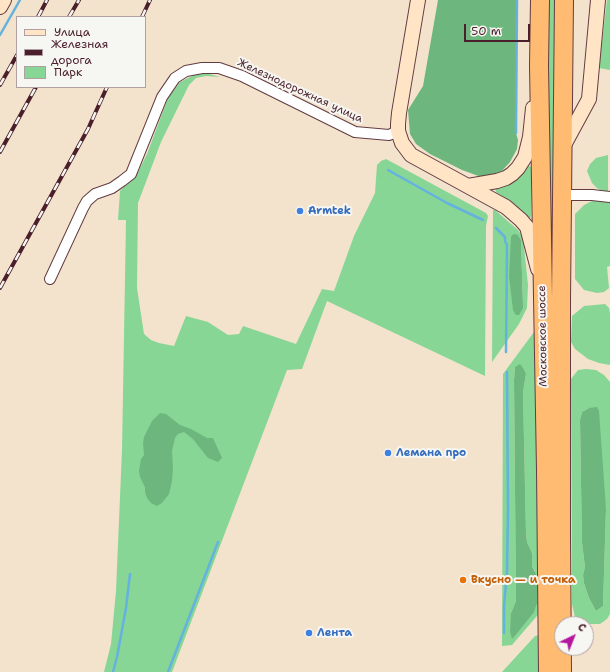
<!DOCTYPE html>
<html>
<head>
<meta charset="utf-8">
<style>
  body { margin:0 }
  #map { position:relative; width:610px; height:672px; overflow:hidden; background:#f3e3cc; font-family:"Shantell Sans",sans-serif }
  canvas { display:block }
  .legend { position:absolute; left:16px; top:16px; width:130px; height:72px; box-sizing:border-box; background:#f6f6f2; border:1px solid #b1a0a2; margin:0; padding:5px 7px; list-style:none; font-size:12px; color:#4a1f2b }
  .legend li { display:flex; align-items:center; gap:8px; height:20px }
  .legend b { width:20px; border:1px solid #b1a0a2 }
  .north { position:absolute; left:554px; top:616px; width:40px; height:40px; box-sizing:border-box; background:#f6f6f2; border:1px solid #b1a0a2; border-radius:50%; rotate:43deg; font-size:11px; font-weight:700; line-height:16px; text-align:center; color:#4a1f2b }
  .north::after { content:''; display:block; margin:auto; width:14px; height:18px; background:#b5179e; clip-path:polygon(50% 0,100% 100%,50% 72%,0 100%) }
  .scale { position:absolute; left:464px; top:24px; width:66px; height:18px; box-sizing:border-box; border:2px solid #4a1f2b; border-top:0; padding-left:5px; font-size:12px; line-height:14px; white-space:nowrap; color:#4a1f2b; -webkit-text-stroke:3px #f6f6f2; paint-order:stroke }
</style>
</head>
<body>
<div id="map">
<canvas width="610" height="672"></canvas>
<ul class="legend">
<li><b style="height:5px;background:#ffe4c6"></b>Улица</li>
<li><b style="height:5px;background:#4a1f2b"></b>Железная дорога</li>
<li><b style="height:11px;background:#87d695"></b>Парк</li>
</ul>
<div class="north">С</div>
<div class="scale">50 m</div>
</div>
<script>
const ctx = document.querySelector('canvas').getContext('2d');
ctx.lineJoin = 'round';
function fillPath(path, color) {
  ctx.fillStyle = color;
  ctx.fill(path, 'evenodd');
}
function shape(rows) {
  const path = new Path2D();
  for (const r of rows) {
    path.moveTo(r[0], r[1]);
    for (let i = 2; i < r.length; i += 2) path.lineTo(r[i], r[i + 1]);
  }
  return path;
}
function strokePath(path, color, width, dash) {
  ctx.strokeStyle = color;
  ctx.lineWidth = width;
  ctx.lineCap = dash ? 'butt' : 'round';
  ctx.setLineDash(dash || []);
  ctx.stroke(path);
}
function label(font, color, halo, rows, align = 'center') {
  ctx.font = font + ' "Shantell Sans",sans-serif';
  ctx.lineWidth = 4;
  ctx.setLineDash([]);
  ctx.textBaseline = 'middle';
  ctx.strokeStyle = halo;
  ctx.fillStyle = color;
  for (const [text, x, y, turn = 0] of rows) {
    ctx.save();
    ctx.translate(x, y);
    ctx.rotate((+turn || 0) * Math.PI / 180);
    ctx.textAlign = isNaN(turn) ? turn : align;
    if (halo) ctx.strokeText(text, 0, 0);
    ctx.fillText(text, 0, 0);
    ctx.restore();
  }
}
fillPath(shape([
  [549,0,556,0,555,273,550,273,548,184],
  [607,0,610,0,610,70,599,68],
  [206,73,220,77,206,76,196,78,189,85,161,142,138,203,137,288,144,334,151,340,159,343,174,346,186,316,208,322,228,335,239,334,243,326,296,344,322,289,334,291,354,236,375,193,377,165,381,161,386,159,486,213,488,216,486,226,485,376,327,301,302,369,287,370,172,672,104,672,111,644,116,591,122,450,126,220,118,220,120,191,138,172,147,154,168,98,180,82,194,75],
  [608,155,608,192,602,191,597,188,592,183,587,171,590,164,596,158],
  [527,165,531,167,531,217,529,218,508,200,496,192,495,187],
  [594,200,610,202,610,266,607,267,609,288,604,292,597,293,584,290,575,279,575,214,584,205],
  [493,210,495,210,518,230,523,237,528,285,527,308,519,324,492,362],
  [518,235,521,240,523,308],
  [605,304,609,308,610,314,610,365,599,363,588,359,575,349,571,342,572,316,584,306],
  [534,332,537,332,542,610,512,645,502,646,503,374],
  [515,367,526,374,523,392,526,533,527,542,532,553,532,566,535,571,537,604,535,609,511,613,516,601,514,380],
  [586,369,596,370,604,375,610,382,610,614,607,619,600,624,590,624,580,623,575,617,572,604,571,379,578,370],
  [589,408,606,509,603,606,596,611,589,598,584,583,583,575,585,567,582,543,580,420,582,412],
  [540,635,541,672,502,672,535,636]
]), '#87d695');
fillPath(shape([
  [438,0,517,0,516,133,518,140,517,149,510,162,500,173,484,178,462,170,430,154,416,144,410,134,408,110,423,86],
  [515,234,518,235,521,240,523,308,519,315,516,315,513,310,509,276,511,237,512,235],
  [520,364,523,368,526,374,523,392,526,533,527,542,532,553,532,566,536,574,538,589,537,604,534,612,514,637,512,639,510,632,511,613,516,601,514,380,515,367],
  [597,407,599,411,606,509,603,606,596,611,589,598,584,583,583,575,585,567,582,543,580,420,582,412,589,408],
  [160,413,166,414,180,425,191,429,207,438,213,438,222,458,218,462,208,458,193,439,184,432,178,434,175,438,172,451,173,469,172,481,169,494,162,503,157,506,151,503,147,498,145,492,145,487,140,477,139,471,141,459,144,455,143,443,144,437,152,421]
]), '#6db77e');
strokePath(shape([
  [0,35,20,0],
  [516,133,517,0],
  [388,170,447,203,483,220],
  [496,228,505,237,505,241,507,245,506,352],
  [504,633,504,606,507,572,508,510,507,372],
  [113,672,117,657,126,608,130,574],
  [168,672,218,542]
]), '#65b2df', 2.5);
const street = shape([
  [562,195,592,195,610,197],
  [50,279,83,208,87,201,95,194,112,188,122,181,131,174,162,97,175,78,186,71,202,68,219,68,242,76,355,132,389,135,398,131]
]);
const secondary = shape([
  [418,0,399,113,398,124,398,131,402,143,411,155,506,207,521,220,527,227,538,269],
  [0,7,4,0],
  [563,147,589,99,598,0],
  [468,186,497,181,506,178,512,174,518,168,525,157,530,137,533,108]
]);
const highway = shape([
  [540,0,539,66,546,470,548,672],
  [562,672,561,537,561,300,564,0]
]);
strokePath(street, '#633c43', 12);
strokePath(secondary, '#633c43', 16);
strokePath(highway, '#633c43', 20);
strokePath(street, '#fff', 10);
strokePath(secondary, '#ffe4c6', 14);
strokePath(highway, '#febb71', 18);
const rail = shape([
  [38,17,47,0],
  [69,17,79,0],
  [142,17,150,0],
  [0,85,17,55],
  [0,152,36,87],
  [0,288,88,129,107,87]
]);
strokePath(rail, '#4a1f2b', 4);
strokePath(rail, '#f6f6f2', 2.5, [8]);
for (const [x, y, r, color] of [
  [300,211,4,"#3f7fe0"],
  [388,453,4,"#3f7fe0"],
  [463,580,4,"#e8710a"],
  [309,633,4,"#3f7fe0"]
]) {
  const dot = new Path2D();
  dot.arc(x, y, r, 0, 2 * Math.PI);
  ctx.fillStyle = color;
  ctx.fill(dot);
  strokePath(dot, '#f6f6f2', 1.5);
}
label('11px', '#4a1f2b', '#f6f6f2', [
  ["Железнодорожная улица",300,91,25],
  ["Московское шоссе",543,336,-91]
]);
label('bold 11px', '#366cbe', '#f6f6f2', [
  ["Armtek",308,211],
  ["Лемана про",396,453],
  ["Лента",317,633]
], 'left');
label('bold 11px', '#c56008', '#f6f6f2', [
  ["Вкусно — и точка",471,580]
], 'left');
</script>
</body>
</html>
